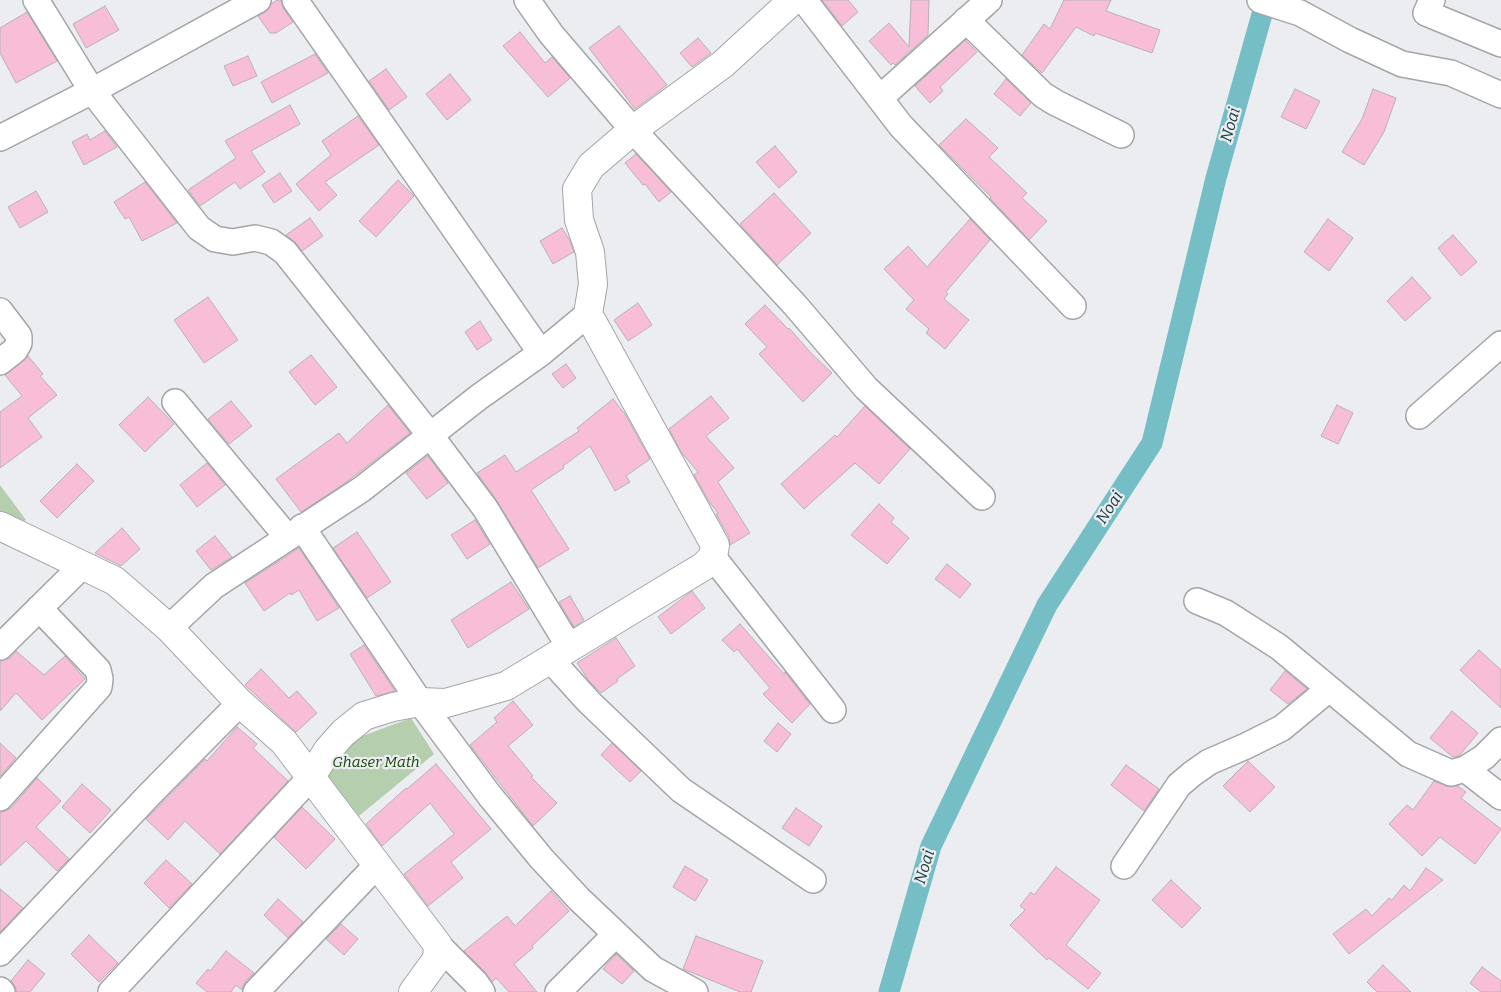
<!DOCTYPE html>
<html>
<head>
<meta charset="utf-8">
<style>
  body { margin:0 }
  canvas { display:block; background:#ecedf1 }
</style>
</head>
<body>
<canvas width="1501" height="992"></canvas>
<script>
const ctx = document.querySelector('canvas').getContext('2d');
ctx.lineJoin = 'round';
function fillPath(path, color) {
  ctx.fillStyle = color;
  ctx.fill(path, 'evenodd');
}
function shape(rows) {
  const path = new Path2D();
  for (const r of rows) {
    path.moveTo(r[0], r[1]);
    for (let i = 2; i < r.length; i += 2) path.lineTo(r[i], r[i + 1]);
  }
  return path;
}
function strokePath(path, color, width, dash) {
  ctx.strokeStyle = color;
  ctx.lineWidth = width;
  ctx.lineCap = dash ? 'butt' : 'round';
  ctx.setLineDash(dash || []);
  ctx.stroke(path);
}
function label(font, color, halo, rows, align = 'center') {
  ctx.font = font + ' Bitter,serif';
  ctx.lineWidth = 4.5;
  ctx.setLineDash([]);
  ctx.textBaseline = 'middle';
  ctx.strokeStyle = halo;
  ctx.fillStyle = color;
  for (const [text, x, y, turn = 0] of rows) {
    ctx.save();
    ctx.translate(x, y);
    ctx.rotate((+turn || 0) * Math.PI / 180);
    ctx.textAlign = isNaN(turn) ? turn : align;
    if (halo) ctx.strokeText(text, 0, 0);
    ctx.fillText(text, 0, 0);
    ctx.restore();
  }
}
fillPath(shape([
  [0,485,26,520,16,527,0,520],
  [411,718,434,754,359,816,326,773,357,738]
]), '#b4ceae');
strokePath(shape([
  [889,992,931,846,1047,605,1152,443,1216,178,1266,0]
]), '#75bec6', 21);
const building = shape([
  [277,0,281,0,283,8,293,22,276,33,270,33,258,16,265,12,271,4,277,0],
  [822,0,848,0,858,12,842,26,822,0],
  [911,0,929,0,928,35,895,65,893,63,891,65,869,41,889,23,909,47,911,0],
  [1064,0,1111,0,1106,11,1160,30,1152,53,1095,33,1094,36,1076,27,1042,73,1022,55,1044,24,1050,29,1064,0],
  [105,6,119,30,86,48,73,24,105,6],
  [27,12,57,61,16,83,0,53,0,28,27,12],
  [619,26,667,85,635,109,589,48,619,26],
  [520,32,545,63,552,57,570,78,548,97,503,46,520,32],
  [698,38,711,53,692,67,680,53,698,38],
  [965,40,977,52,940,87,943,91,930,103,915,86,965,40],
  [315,54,328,73,272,103,261,82,315,54],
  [248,56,257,76,233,86,224,66,248,56],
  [386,69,407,97,389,110,369,81,386,69],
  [450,74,471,100,447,120,426,94,450,74],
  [1006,79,1031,103,1020,116,994,94,1006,79],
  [1295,89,1320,101,1306,129,1281,117,1295,89],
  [1373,89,1396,98,1384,132,1364,165,1342,152,1362,119,1373,89],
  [290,105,300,124,251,151,265,172,240,189,235,182,200,206,188,190,236,158,225,141,290,105],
  [358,116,379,145,325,182,337,195,319,211,296,184,331,155,322,141,358,116],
  [966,119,998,148,989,157,1027,193,1022,198,1047,221,1029,240,990,198,991,197,939,145,966,119],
  [105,131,117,147,84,165,72,142,87,134,90,140,105,131],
  [775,146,797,172,779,188,756,162,775,146],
  [636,154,671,192,659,202,645,184,643,185,625,163,636,154],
  [280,173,292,191,274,203,262,185,280,173],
  [398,180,414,196,376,237,359,221,398,180],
  [145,182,177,223,142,241,129,217,125,219,114,202,145,182],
  [36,191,48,212,20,228,8,207,36,191],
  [774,193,811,233,777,265,740,224,774,193],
  [310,218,323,236,302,251,296,243,286,235,310,218],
  [970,219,990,240,946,292,948,294,944,299,969,320,945,349,926,333,929,329,906,309,914,300,884,269,908,246,927,267,970,219],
  [1328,219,1353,238,1329,271,1304,252,1328,219],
  [562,228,570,241,574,252,553,264,540,241,562,228],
  [1453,235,1477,262,1461,276,1438,248,1453,235],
  [1412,277,1431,298,1405,321,1387,301,1412,277],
  [208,297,238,340,204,363,174,320,208,297],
  [638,303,652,325,628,341,614,320,638,303],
  [765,305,788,329,789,328,811,353,832,373,803,402,759,354,767,347,745,324,765,305],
  [480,321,492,340,477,350,465,332,480,321],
  [311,355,337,387,315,405,289,372,311,355],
  [28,356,43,374,40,376,57,395,28,418,42,437,0,468,0,412,22,396,5,375,28,356],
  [566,364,576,378,563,388,552,374,566,364],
  [711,396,729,418,706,436,734,468,718,482,750,533,730,545,729,537,716,514,718,513,710,503,694,475,698,472,681,452,669,429,711,396],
  [148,397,174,424,145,452,119,425,148,397],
  [613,399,625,414,650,459,626,476,630,482,615,491,590,446,563,466,564,468,531,490,569,549,538,568,497,501,477,473,505,455,516,472,579,431,577,428,613,399],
  [231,401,252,426,229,444,208,419,231,401],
  [388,405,410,433,345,483,301,512,276,479,339,433,347,443,388,405],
  [1337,405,1353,413,1338,444,1321,436,1337,405],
  [865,406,910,449,879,484,855,463,804,509,781,484,835,435,837,437,865,406],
  [428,456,448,483,427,499,406,473,428,456],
  [207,463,225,485,197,507,180,485,207,463],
  [77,464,94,481,57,518,40,501,77,464],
  [879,504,894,518,891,522,909,538,887,564,851,535,879,504],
  [475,520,490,544,467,559,451,535,475,520],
  [122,528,140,549,121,566,95,553,122,528],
  [357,532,391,582,367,598,333,548,357,532],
  [215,536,232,557,211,570,196,551,215,536],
  [299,548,339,608,317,621,299,590,291,595,290,593,264,611,245,583,299,548],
  [947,564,971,584,960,598,935,579,947,564],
  [511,582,529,609,468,648,451,620,511,582],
  [692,591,705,608,671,634,658,617,692,591],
  [570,596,584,620,574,627,559,602,570,596],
  [740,624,784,674,785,672,810,704,792,723,763,694,770,688,737,649,734,652,722,640,740,624],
  [616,638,635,666,617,679,618,681,601,693,589,681,577,663,616,638],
  [364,645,395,691,376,696,350,654,364,645],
  [1479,650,1501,670,1501,708,1460,670,1479,650],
  [16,651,44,675,65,656,85,679,42,720,16,693,0,711,0,661,10,658,16,651],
  [261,669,289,698,297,691,317,713,296,732,245,685,261,669],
  [1285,671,1307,689,1288,704,1270,690,1285,671],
  [513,701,533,725,508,746,533,776,531,777,557,803,533,826,470,745,497,722,494,718,513,701],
  [1452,711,1478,733,1459,756,1453,757,1430,738,1452,711],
  [778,723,791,734,777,752,764,741,778,723],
  [237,727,257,744,253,748,288,781,220,854,185,821,168,840,146,819,205,759,207,761,237,727],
  [0,743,16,758,0,776,0,743],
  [612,743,641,771,630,782,601,755,612,743],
  [1248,761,1275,787,1250,812,1223,786,1248,761],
  [436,764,491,829,451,862,463,878,428,906,404,874,454,834,444,821,430,803,382,846,366,824,406,788,407,789,436,764],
  [1126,765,1159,789,1144,811,1111,785,1126,765],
  [37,778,61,801,36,827,69,859,57,871,26,841,0,866,0,812,5,811,11,808,37,778],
  [1434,781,1446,786,1458,786,1466,792,1461,798,1501,829,1475,864,1440,837,1422,856,1389,824,1407,805,1413,810,1434,781],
  [82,784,111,810,90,833,62,807,82,784],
  [302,807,335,839,306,869,274,837,302,807],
  [796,808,822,826,809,846,782,828,796,808],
  [166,860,192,884,169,908,144,883,166,860],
  [685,866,708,880,695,901,673,887,685,866],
  [1056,867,1100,900,1066,945,1101,973,1088,989,1049,958,1047,960,1010,925,1025,910,1020,906,1031,892,1034,895,1056,867],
  [1426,868,1443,880,1349,954,1333,934,1366,909,1372,916,1389,898,1392,900,1404,885,1410,891,1426,868],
  [1171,880,1201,908,1182,928,1152,900,1171,880],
  [0,889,23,908,0,932,0,889],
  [551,891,569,911,532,946,533,948,514,964,537,992,509,992,496,978,492,982,485,972,464,951,507,916,515,926,551,891],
  [278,899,303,922,288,938,264,915,278,899],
  [341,924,358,939,344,955,326,939,341,924],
  [89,935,118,963,99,982,71,954,89,935],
  [696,936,763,961,751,992,740,992,683,969,696,936],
  [226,951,254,973,245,982,242,990,236,985,231,992,207,992,196,983,208,969,210,971,226,951],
  [616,954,634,971,622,984,603,969,616,954],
  [28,960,45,974,30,992,16,992,16,988,11,981,28,960],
  [1383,965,1411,992,1377,992,1367,982,1383,965],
  [1482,967,1501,981,1501,992,1481,992,1470,983,1482,967]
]);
fillPath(building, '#f8bed8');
strokePath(building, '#b6b2b4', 1);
const street = shape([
  [36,0,92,91,199,228,215,239,233,242,255,238,271,242,285,252,430,435,485,508,570,648],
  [295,0,541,353],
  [527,0,551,34,633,130,795,305,866,388,982,497],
  [804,0,901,126,1073,306],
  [1260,0,1300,13,1350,40,1402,64,1451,73,1501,95],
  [1432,0,1426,13,1501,44],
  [966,20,1043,95,1056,103,1121,135],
  [880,98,989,0],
  [0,138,92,91,258,0],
  [0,311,19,336,19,343,15,350,0,362],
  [175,402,288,538],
  [1419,416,1501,344],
  [302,527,420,702,490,796,541,858,579,899,653,969,695,992],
  [713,557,833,710],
  [1197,601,1226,613,1279,647,1408,754,1451,773,1465,769,1484,757,1501,740],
  [169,628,214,586,362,489,479,397,541,353,588,314],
  [0,647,83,565],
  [550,659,589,702,681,790,813,880],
  [1465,769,1501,797],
  [0,798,99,687,100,679,98,670,39,608],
  [1124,866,1179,785,1192,774,1209,762,1246,746,1282,728,1329,689],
  [438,945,475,982,482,992],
  [0,953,150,794,240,703],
  [0,990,2,992],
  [111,992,310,778],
  [256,992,377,865],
  [558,992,615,935]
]);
const secondary = shape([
  [0,526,115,581,169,628,240,703,284,742,438,945,437,959,413,992],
  [310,778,328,750,343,733,364,716,393,707,420,702,446,703,506,686,704,566,713,557,715,545,588,314,593,284,590,252,579,220,577,189,591,166,633,130,723,64,793,0]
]);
strokePath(street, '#a4a5a9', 28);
strokePath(secondary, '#a4a5a9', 30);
strokePath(street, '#fff', 25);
strokePath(secondary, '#fff', 28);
label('italic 15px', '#164607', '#ecedf1', [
  ["Ghaser Math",376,763]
]);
label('italic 16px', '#173b40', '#ecedf1', [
  ["Noai",1231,125,-74],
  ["Noai",1110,508,-57],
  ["Noai",925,867,-73]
]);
</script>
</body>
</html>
